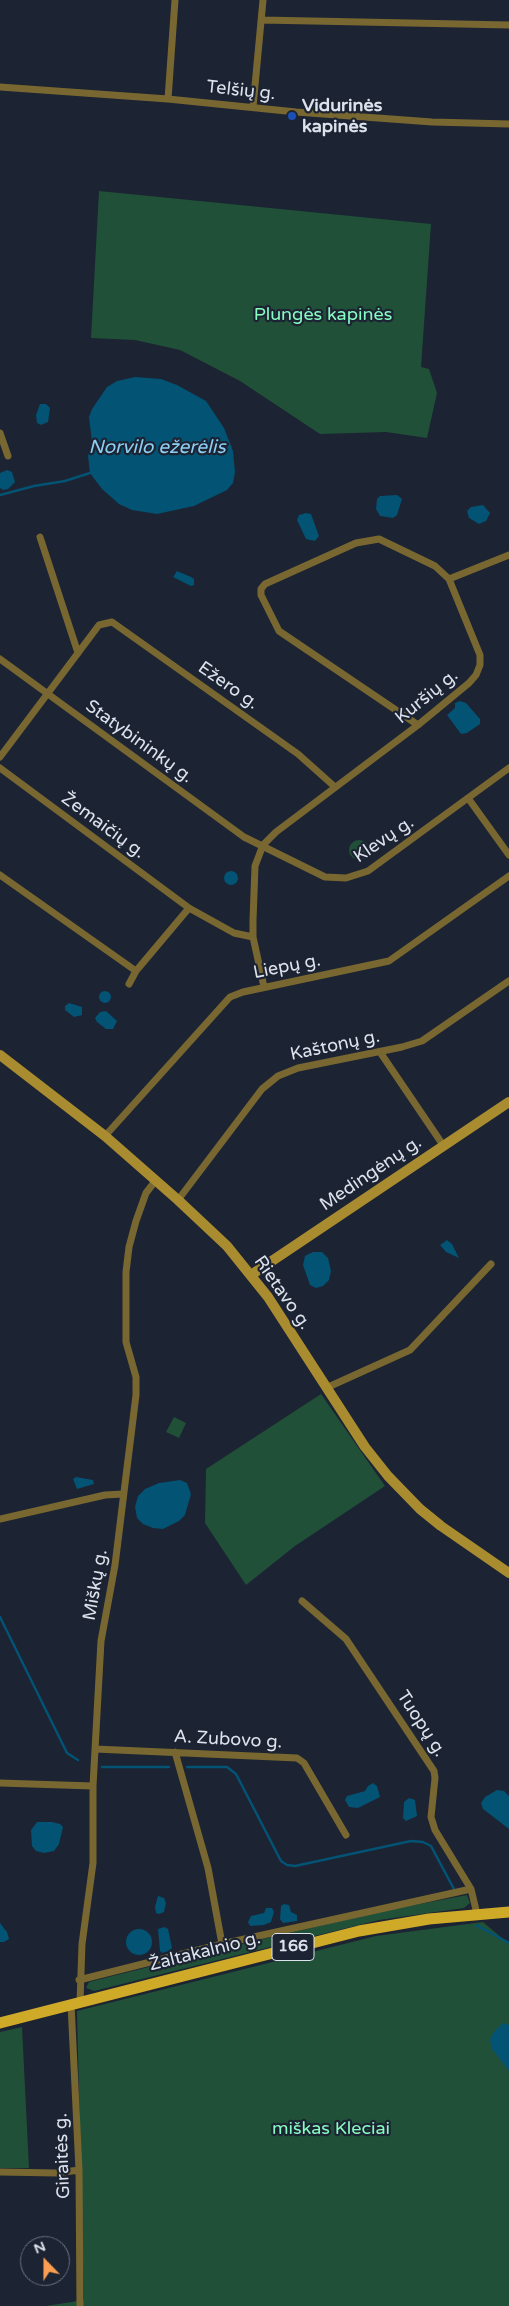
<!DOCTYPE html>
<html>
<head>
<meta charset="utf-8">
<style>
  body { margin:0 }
  #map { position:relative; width:509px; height:2306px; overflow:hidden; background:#1c2332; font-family:"Varela Round",sans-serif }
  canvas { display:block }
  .north { position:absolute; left:20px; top:2236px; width:50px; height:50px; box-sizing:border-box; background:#1c2332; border:1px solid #69707d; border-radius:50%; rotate:338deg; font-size:14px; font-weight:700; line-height:20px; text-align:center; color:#dde3ed }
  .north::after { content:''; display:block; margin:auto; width:18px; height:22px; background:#fb9e52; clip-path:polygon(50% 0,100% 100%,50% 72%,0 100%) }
</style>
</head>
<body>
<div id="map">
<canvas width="509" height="2306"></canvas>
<div class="north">N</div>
</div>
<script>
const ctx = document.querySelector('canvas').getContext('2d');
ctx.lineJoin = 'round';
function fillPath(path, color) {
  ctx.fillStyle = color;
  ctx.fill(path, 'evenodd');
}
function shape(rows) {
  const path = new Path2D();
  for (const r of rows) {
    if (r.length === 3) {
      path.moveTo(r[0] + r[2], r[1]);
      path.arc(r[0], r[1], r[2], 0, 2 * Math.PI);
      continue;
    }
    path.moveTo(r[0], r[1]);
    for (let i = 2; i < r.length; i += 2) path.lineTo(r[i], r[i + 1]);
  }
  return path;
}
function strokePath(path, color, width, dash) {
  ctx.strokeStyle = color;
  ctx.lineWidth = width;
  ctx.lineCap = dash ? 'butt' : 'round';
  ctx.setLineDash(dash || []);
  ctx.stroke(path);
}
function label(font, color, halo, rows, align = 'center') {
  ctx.font = font + ' "Varela Round",sans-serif';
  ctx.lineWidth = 4.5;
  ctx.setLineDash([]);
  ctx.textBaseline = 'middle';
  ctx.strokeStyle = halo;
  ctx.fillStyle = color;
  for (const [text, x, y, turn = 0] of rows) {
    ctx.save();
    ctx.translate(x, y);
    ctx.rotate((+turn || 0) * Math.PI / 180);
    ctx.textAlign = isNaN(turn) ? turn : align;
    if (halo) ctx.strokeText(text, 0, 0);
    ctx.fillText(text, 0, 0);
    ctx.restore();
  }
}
fillPath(shape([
  [99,191,431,224,421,367,429,369,437,393,427,438,386,432,320,434,240,381,180,350,135,340,91,338],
  [359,850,10],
  [321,1394,385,1486,295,1546,246,1585,205,1523,206,1469],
  [174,1417,186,1423,179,1438,166,1432],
  [467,1895,470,1903,464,1908,379,1920,94,1991,86,1988,89,1982,224,1948,388,1910],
  [483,1922,509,1944,509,2306,46,2306,84,2300,77,2011,376,1936],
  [22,2027,29,2168,0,2168,0,2032]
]), '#205038');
fillPath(shape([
  [135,377,161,379,177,385,206,401,224,428,233,451,235,472,233,483,227,490,194,506,157,514,132,510,119,504,102,489,90,473,88,456,92,442,89,417,92,409,107,387,117,381],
  [40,404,46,404,50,408,48,422,41,425,37,423,36,415],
  [7,470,12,472,15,482,8,489,3,490,0,488,0,473],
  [397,495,402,499,397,515,393,518,380,516,376,509,377,499,380,496],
  [483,505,490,513,486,521,479,524,469,518,467,511,471,507],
  [306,513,311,514,319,536,315,541,306,539,297,520,299,515],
  [177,571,191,577,194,579,194,585,191,586,173,577],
  [460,701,466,703,480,719,480,724,467,733,461,734,447,715,455,708,455,703],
  [231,878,7],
  [105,997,6],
  [69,1003,82,1007,82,1015,74,1017,65,1010,65,1006],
  [106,1011,117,1021,113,1029,106,1029,97,1022,95,1018,100,1012],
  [447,1240,452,1244,459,1258,446,1252,440,1245],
  [313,1252,322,1252,328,1258,331,1271,329,1280,323,1286,316,1288,310,1285,303,1265,305,1256],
  [76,1477,93,1480,94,1484,77,1489,73,1479],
  [180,1480,187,1483,191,1494,185,1515,179,1521,163,1529,153,1528,143,1524,137,1518,135,1507,138,1496,145,1489,159,1483],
  [373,1783,377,1786,380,1797,358,1808,349,1807,345,1800,347,1796,365,1791,368,1786],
  [497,1790,504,1791,509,1796,509,1829,483,1809,481,1803,485,1797],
  [409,1798,415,1800,417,1816,406,1821,403,1818,404,1802],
  [37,1822,52,1822,60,1824,63,1827,59,1844,54,1851,44,1853,36,1851,32,1846,31,1830],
  [158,1896,164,1898,166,1903,164,1912,159,1914,156,1913,155,1907],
  [284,1904,289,1905,291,1912,297,1915,297,1921,283,1923,280,1919,281,1906],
  [266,1908,272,1908,274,1912,271,1922,264,1925,250,1926,248,1922,251,1916,264,1913],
  [0,1923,7,1932,9,1939,4,1942,0,1942],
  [164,1927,168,1929,172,1948,169,1951,162,1953,160,1951,158,1929],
  [139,1942,13],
  [503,2023,509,2025,509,2071,492,2049,490,2040,493,2033]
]), '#025374');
strokePath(shape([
  [0,495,34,486,65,481,90,473],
  [0,1617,67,1753,78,1760],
  [102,1767,169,1767],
  [187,1767,227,1767,236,1774,281,1861,287,1865,295,1866,411,1841,423,1842,431,1846,455,1891],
  [476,1925,509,1943]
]), '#025374', 2.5);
strokePath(shape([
  [262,20,509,25],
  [0,87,168,99,296,112,432,122,509,124],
  [168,99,175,0],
  [253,107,263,0],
  [0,433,8,456],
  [40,537,78,653],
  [449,579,509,555],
  [0,659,244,837,325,877,346,878,368,871,509,768],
  [0,757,99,625,112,622,298,754,335,787],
  [0,768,189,908],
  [468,798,509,855],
  [0,875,136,971],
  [129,984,136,971,189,908,234,933,253,937],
  [264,987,253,937,253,920,255,866,263,845,276,832,418,725,469,683,476,675,480,665,480,655,449,579,435,566,379,539,356,543,265,584,261,589,261,595,279,631,418,725],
  [380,1052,443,1145],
  [105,1136,230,997,243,992,389,961,509,876],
  [178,1200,262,1089,278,1076,298,1068,402,1047,422,1041,509,981],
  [326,1388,410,1350,491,1264],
  [0,1519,105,1495,123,1494],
  [302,1601,346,1639,434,1771,435,1778,431,1817,435,1830,471,1889,477,1914],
  [95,1749,297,1758,304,1763,346,1835],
  [175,1752,208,1868,222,1944],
  [0,1783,93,1786],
  [79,1980,222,1944,471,1889],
  [80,2002,82,1944,93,1863,93,1786,101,1641,115,1565,136,1395,136,1377,126,1342,126,1272,129,1247,136,1221,146,1193,156,1180],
  [71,2004,79,2170,80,2306],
  [0,2172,57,2173,79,2170]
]), '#786731', 7);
strokePath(shape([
  [0,1055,105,1136,178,1200,227,1246,268,1297,365,1447,388,1476,420,1509,441,1526,509,1573],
  [251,1275,509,1102]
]), '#a98c30', 10);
strokePath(shape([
  [0,2023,359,1931,429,1919,509,1912]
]), '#cfa928', 11);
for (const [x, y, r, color] of [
  [292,116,5,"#1a4fb4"]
]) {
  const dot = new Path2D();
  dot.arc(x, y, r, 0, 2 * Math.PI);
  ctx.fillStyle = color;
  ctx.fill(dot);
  strokePath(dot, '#1c2332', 2);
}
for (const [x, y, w] of [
  [293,1947,42]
]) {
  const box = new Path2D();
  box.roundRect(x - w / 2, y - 13.5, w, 27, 4);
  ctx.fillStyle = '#1c2332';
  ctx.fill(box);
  strokePath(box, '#dde3ed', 1);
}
label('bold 16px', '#dde3ed', null, [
  ["166",293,1947]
]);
label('18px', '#dde3ed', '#1c2332', [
  ["Telšių g.",241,91,6],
  ["Ežero g.",228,686,35],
  ["Kuršių g.",427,697,-39],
  ["Statybininkų g.",139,742,36],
  ["Žemaičių g.",103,826,36],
  ["Klevų g.",384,840,-34],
  ["Liepų g.",287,967,-11],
  ["Kaštonų g.",335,1046,-12],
  ["Medingėnų g.",371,1174,-34],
  ["Rietavo g.",282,1293,55],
  ["Miškų g.",96,1585,-80],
  ["Tuopų g.",421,1724,57],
  ["A. Zubovo g.",228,1740,3],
  ["Žaltakalnio g.",205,1952,-14],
  ["Giraitės g.",63,2156,-92]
]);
label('bold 18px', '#dde3ed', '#1c2332', [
  ["Vidurinės",302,106],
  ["kapinės",302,127]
], 'left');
label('18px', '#86fcc0', '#1c2332', [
  ["Plungės kapinės",323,315],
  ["miškas Kleciai",331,2129]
]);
label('italic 19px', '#8ecef2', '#1c2332', [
  ["Norvilo ežerėlis",157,448]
]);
</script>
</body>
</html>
